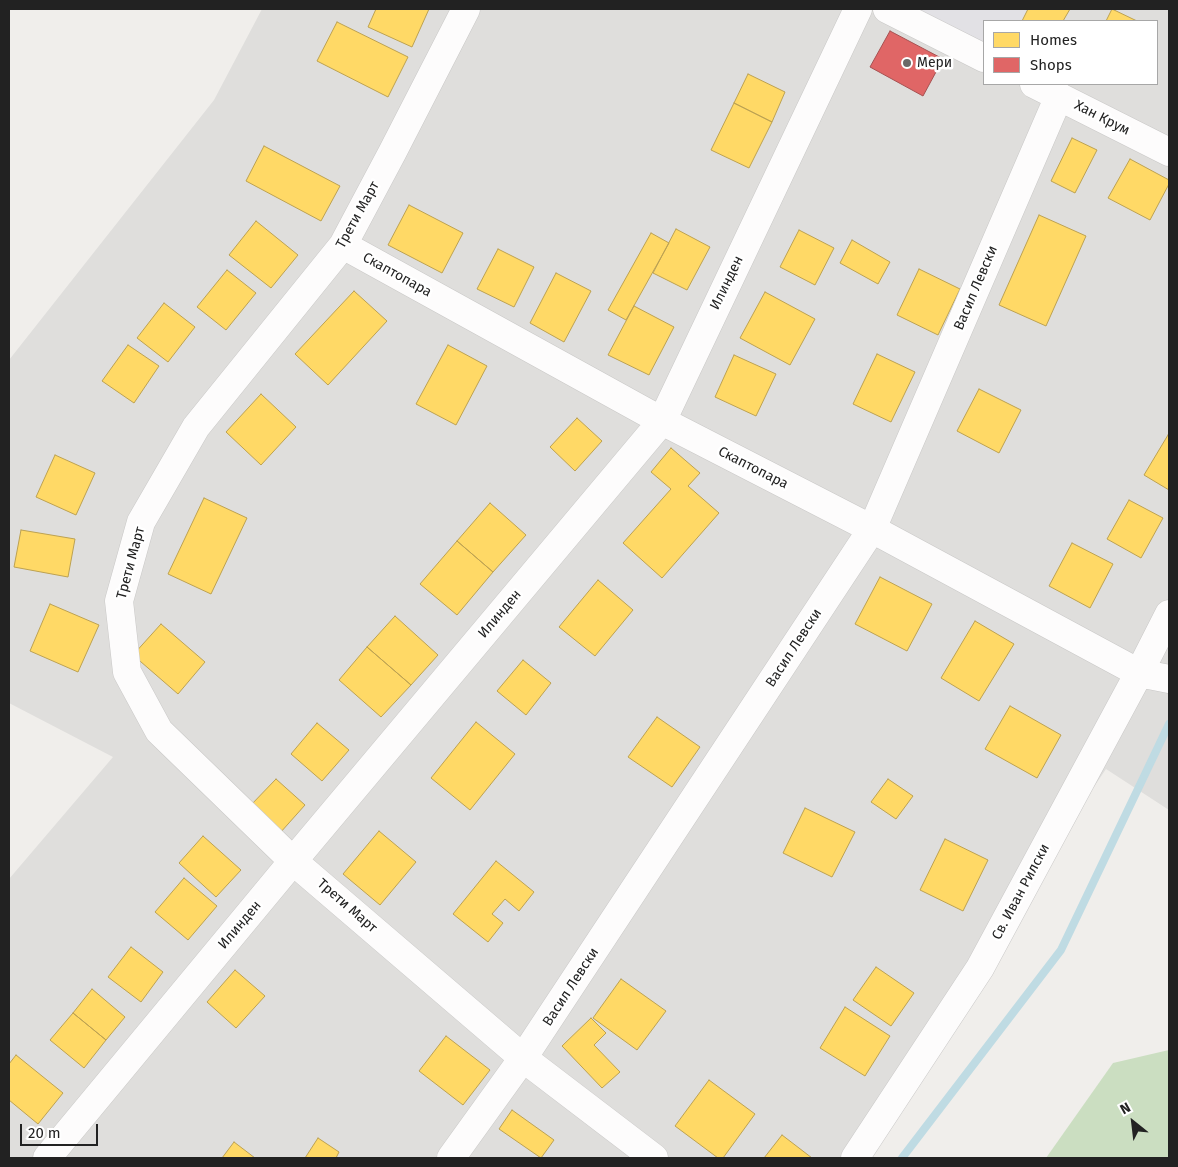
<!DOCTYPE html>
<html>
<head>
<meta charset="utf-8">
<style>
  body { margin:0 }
  #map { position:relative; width:1178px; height:1167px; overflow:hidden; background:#f0eeeb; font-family:"Fira Sans",sans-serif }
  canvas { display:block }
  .frame { position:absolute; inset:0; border:10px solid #222; pointer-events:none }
  .legend { position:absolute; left:983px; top:20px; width:175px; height:65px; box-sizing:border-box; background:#fff; border:1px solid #a7a7a7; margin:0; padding:6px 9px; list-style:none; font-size:15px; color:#222 }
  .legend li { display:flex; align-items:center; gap:10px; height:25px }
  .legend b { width:25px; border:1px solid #a7a7a7 }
  .north { position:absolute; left:1108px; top:1097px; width:50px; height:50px; -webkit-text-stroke:4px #fff; paint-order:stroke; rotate:331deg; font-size:14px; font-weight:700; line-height:20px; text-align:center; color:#222 }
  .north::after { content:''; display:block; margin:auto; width:18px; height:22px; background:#222; clip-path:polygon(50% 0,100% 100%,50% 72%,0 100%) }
  .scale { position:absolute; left:20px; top:1124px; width:78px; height:22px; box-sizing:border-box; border:2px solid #222; border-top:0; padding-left:6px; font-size:15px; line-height:18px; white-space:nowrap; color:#222; -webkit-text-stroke:4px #fff; paint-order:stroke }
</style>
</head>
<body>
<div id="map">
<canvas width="1178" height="1167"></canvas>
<div class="frame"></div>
<ul class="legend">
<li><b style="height:14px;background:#ffd966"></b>Homes</li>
<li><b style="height:14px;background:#e06666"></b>Shops</li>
</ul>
<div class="north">N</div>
<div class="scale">20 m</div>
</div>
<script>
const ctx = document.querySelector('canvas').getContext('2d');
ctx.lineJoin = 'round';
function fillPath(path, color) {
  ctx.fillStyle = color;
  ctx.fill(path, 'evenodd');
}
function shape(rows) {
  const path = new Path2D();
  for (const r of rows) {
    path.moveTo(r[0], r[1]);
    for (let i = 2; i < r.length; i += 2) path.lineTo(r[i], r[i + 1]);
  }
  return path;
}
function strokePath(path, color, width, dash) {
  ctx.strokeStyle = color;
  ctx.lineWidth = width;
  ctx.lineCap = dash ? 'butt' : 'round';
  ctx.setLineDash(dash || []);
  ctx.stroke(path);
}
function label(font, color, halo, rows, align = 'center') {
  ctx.font = font + ' "Fira Sans",sans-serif';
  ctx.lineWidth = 5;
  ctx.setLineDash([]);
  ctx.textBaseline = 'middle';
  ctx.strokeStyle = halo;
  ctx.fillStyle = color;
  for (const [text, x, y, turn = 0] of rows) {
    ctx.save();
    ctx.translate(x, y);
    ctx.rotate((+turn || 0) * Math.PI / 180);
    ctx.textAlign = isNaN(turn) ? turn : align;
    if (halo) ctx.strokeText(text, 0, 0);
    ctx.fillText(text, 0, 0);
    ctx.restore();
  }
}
fillPath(shape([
  [262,9,1169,9,1169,810,1106,769,844,1158,9,1158,9,879,113,757,9,703,9,360,214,100],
  [984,21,1157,21,1157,84,984,84]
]), '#dfdedc');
fillPath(shape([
  [1169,1050,1169,1158,1046,1158,1113,1063]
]), '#cbdec1');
fillPath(shape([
  [887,9,1028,9,1022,21,984,21,984,58]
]), '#e2e1e5');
const homes = shape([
  [376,9,429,9,412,47,368,27,376,9],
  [1028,9,1070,9,1063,21,1022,21,1028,9],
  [1112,9,1137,21,1106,21,1112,9],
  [337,22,408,57,388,97,317,61,337,22],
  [748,74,785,92,772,122,734,103,748,74],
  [734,103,772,122,749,168,711,150,734,103],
  [1072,138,1097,150,1075,193,1051,181,1072,138],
  [264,146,340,186,321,221,246,181,264,146],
  [1130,159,1169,180,1169,184,1150,220,1108,198,1130,159],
  [409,205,463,233,442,273,388,245,409,205],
  [1039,215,1086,236,1046,326,999,305,1039,215],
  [256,221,298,255,271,288,229,255,256,221],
  [676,229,710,247,687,290,653,273,676,229],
  [799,230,834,248,815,285,780,267,799,230],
  [651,233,669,243,626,320,608,310,651,233],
  [852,240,890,262,878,284,840,263,852,240],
  [498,249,534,267,514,307,477,289,498,249],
  [919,269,960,289,938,335,897,315,919,269],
  [227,270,256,293,226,330,197,307,227,270],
  [556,273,591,291,564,342,530,323,556,273],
  [354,291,387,321,328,385,295,354,354,291],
  [765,292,815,319,790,365,740,338,765,292],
  [164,303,195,327,168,362,137,338,164,303],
  [634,306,674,327,649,375,608,355,634,306],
  [128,345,159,366,134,403,102,381,128,345],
  [448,345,487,366,456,425,416,404,448,345],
  [877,354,915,372,891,422,853,404,877,354],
  [734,355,776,374,756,416,715,397,734,355],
  [979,389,1021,410,999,453,957,431,979,389],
  [261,394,296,427,261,465,226,432,261,394],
  [577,418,602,441,575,471,550,447,577,418],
  [1168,435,1169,436,1169,490,1144,475,1168,435],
  [671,448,700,473,688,486,719,513,662,578,623,543,671,489,651,472,671,448],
  [55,455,95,473,76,515,36,497,55,455],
  [204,498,247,518,211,594,168,574,204,498],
  [1129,500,1163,518,1141,558,1107,539,1129,500],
  [490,503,526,535,493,572,457,541,490,503],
  [21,530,75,539,68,577,14,567,21,530],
  [457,541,493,572,457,615,420,584,457,541],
  [1072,543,1113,564,1090,608,1049,586,1072,543],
  [880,577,932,604,907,651,855,624,880,577],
  [598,580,633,610,595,656,559,627,598,580],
  [50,604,99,625,78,672,30,651,50,604],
  [395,616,438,655,411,685,367,647,395,616],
  [975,621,1014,644,979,701,941,678,975,621],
  [161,624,205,662,178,694,133,655,161,624],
  [367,647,411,685,381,717,339,680,367,647],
  [523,660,551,683,526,715,497,691,523,660],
  [1010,706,1061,735,1037,778,985,749,1010,706],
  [657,717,700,747,672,787,628,757,657,717],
  [476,722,515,754,470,810,431,778,476,722],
  [317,723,349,750,322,781,291,754,317,723],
  [276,779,305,805,280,833,250,806,276,779],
  [888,779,913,796,896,819,871,802,888,779],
  [805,808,855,832,832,877,783,853,805,808],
  [379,831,416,862,380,905,343,874,379,831],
  [203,836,241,870,216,897,179,863,203,836],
  [945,839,988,860,963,911,920,890,945,839],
  [496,861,534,892,519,911,505,899,492,914,503,923,488,942,453,914,496,861],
  [184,878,217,906,188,940,155,912,184,878],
  [131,947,163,972,141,1002,108,977,131,947],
  [876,967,914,993,891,1026,853,1000,876,967],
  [235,970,265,996,236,1028,207,1002,235,970],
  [621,979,666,1011,637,1050,593,1018,621,979],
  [92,989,125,1017,106,1040,73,1013,92,989],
  [845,1007,890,1036,865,1076,820,1048,845,1007],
  [73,1013,106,1040,84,1068,50,1040,73,1013],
  [591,1018,606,1033,594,1045,620,1072,602,1088,562,1046,591,1018],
  [446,1036,490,1070,463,1105,419,1071,446,1036],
  [16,1055,63,1093,38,1124,9,1100,9,1064,16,1055],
  [709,1080,755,1114,723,1158,718,1158,675,1126,709,1080],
  [512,1110,554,1140,541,1158,499,1129,512,1110],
  [782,1135,812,1158,764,1158,782,1135],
  [318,1138,339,1152,336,1158,305,1158,318,1138],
  [234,1142,255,1158,222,1158,234,1142]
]);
fillPath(homes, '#ffd966');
strokePath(homes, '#bda252', 1);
const shops = shape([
  [890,31,943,59,923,96,870,67,890,31]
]);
fillPath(shops, '#e06666');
strokePath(shops, '#a75252', 1);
strokePath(shape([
  [902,1158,1061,950,1169,724]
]), '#bfdbe3', 8);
const street = shape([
  [466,9,392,153,343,245,196,427,141,522,119,601,127,672,159,731,293,861,523,1058,654,1158],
  [887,9,984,58],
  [1034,84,1169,152],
  [343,245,662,421,872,529,1139,673,1169,679],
  [47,1158,293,861,662,421,858,9],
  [451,1158,523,1058,872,529,1059,96],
  [855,1158,980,968,1139,673,1169,614]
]);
strokePath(street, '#c9c8c7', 29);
strokePath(street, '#fdfcfc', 28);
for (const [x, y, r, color] of [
  [907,63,5,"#6a6968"]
]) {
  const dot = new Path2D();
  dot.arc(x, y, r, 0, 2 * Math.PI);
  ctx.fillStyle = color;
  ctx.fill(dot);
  strokePath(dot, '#fff', 2);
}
label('14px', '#222', '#fff', [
  ["Мери",917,63]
], 'left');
label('14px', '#222', '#fff', [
  ["Хан Крум",1102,118,27],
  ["Трети Март",358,215,-61],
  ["Скаптопара",397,275,29],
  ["Илинден",727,283,-64],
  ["Васил Левски",976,288,-67],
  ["Скаптопара",753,468,27],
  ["Трети Март",131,563,-75],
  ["Илинден",500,614,-50],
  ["Васил Левски",794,648,-57],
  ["Св. Иван Рилски",1021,892,-62],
  ["Трети Март",347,906,41],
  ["Илинден",240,925,-50],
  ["Васил Левски",571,987,-57]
]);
</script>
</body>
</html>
